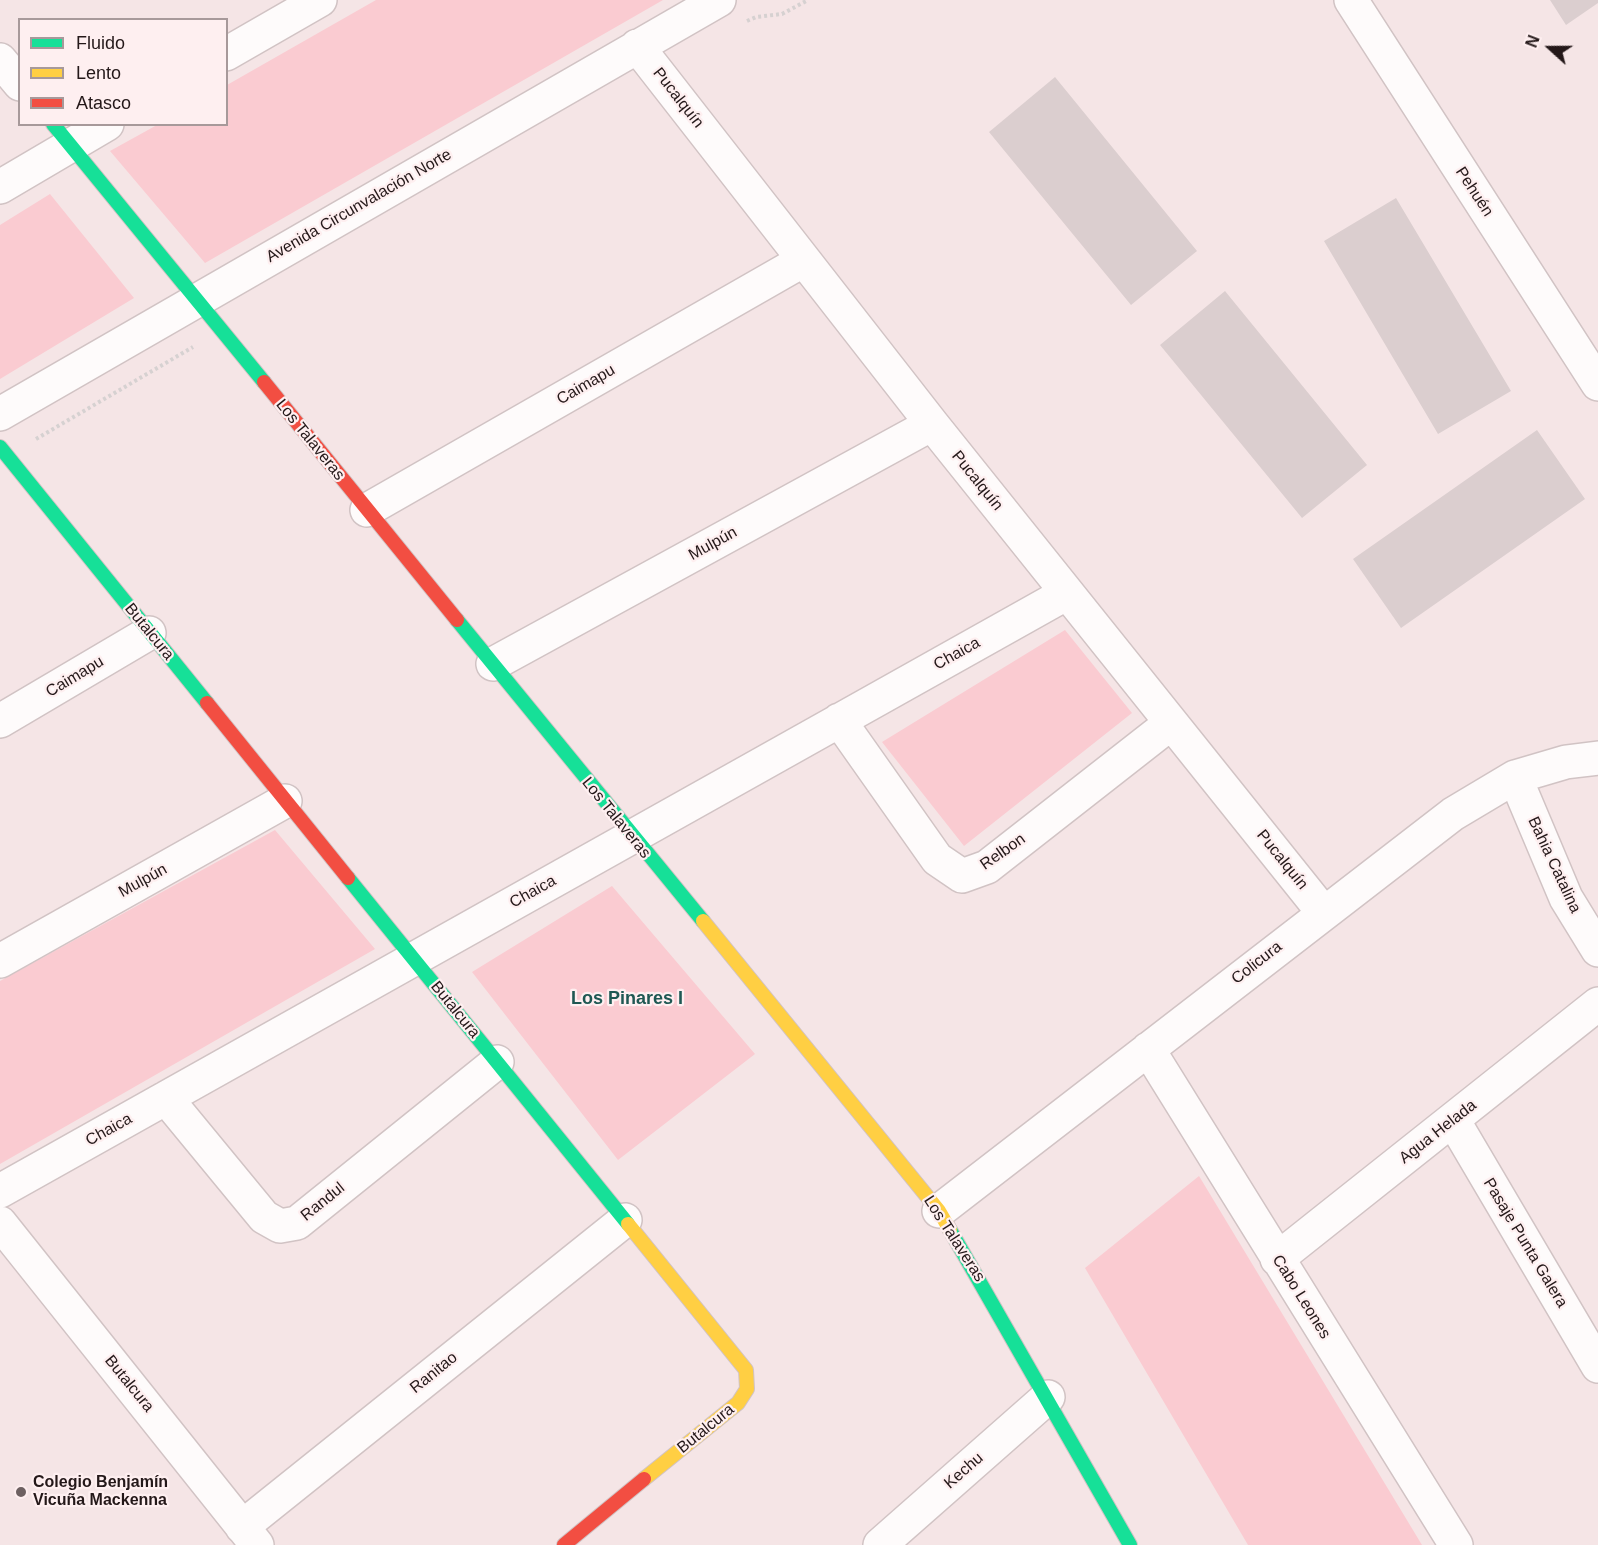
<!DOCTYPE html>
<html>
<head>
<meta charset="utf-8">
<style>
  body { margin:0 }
  #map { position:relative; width:1598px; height:1545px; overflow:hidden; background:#f5e5e6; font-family:Helvetica,sans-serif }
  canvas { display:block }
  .legend { position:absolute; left:18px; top:18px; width:210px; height:108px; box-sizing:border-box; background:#feeff0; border:2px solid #a7999a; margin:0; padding:8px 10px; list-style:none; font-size:18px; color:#241819 }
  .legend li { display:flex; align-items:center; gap:12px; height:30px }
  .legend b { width:30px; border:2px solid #a7999a }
  .north { position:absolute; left:1520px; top:18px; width:60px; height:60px; -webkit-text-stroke:4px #feeff0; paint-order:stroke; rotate:291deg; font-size:16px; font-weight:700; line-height:24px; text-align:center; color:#241819 }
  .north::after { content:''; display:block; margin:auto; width:21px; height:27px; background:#241819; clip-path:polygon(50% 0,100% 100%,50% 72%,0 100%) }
</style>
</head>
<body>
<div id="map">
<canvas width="1598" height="1545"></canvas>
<ul class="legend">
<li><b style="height:8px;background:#16e098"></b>Fluido</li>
<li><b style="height:8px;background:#ffcf43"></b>Lento</li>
<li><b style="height:8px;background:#f24e42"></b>Atasco</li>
</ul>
<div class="north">N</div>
</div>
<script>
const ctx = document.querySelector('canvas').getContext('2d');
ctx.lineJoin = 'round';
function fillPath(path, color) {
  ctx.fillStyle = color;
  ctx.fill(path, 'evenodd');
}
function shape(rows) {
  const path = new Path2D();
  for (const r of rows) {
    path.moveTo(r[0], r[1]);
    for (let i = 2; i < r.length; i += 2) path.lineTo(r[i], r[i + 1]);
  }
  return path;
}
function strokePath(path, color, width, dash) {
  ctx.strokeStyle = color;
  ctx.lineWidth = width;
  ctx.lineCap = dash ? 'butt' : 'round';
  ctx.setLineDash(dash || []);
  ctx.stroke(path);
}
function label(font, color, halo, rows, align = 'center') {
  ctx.font = font + ' Helvetica,sans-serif';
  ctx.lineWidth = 4.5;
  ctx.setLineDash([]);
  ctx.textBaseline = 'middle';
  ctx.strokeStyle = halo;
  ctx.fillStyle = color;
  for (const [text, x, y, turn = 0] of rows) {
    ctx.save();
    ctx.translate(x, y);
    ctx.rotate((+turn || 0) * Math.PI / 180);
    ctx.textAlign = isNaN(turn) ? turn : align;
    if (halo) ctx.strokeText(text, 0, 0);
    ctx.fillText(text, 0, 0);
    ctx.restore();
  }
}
fillPath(shape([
  [376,0,663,0,205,263,110,151,157,125,226,124,227,85],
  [50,194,134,298,0,379,0,225],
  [1065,630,1132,713,964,846,882,742],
  [275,830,375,949,0,1164,0,981],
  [612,886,755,1054,618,1160,472,972],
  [1199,1176,1422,1545,1248,1545,1085,1268]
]), '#facbd1');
fillPath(shape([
  [1550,0,1598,0,1598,3,1566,25],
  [1055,77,1197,251,1131,305,989,132],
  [1396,198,1511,391,1438,434,1324,241],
  [1225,291,1367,465,1302,518,1160,345],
  [1537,430,1585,499,1401,628,1353,559]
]), '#dbcecf');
const street = shape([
  [1351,0,1598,384],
  [637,46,932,424,1323,912],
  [226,54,320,0],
  [0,60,20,84],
  [0,187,107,124],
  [0,414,719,0],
  [367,510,804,260],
  [493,664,932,424],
  [839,720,937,859,962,876,987,867,1171,723],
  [0,721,149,633],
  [1515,777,1566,898,1598,950],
  [0,961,285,801],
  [1148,1049,1456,1545],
  [166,1098,264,1217,280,1226,297,1223,497,1062],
  [1453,1120,1598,1366],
  [0,1191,1067,593],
  [939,1211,1453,814,1515,777,1566,762,1598,758],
  [0,1223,257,1545],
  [1277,1259,1598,1004],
  [242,1527,625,1220],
  [880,1545,1048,1397]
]);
const fast = shape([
  [53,124,264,382],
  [0,447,207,703],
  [457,620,703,921],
  [348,878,628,1224],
  [950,1230,1130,1545]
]);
const slow = shape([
  [703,921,939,1211,950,1230],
  [628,1224,746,1370,747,1389,738,1403,644,1479]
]);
const jam = shape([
  [264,382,457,620],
  [207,703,348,878],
  [564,1545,644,1479]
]);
strokePath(street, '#d1c3c4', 36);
strokePath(fast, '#d1c3c4', 16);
strokePath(slow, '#d1c3c4', 16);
strokePath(jam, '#d1c3c4', 16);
strokePath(shape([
  [747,21,756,17,782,14,808,0],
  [36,439,193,347]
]), '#d6d1d1', 4, [3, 3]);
strokePath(street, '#fefbfb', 33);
strokePath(fast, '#16e098', 14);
strokePath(slow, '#ffcf43', 14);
strokePath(jam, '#f24e42', 14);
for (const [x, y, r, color] of [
  [21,1492,6,"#6d6061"]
]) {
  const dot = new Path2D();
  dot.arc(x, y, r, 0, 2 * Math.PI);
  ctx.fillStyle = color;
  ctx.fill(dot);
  strokePath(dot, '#feeff0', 2);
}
label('16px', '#241819', '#feeff0', [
  ["Pucalquín",678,98,52],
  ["Pehuén",1474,192,57],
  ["Avenida Circunvalación Norte",359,206,-30],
  ["Caimapu",586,385,-30],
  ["Los Talaveras",310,440,51],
  ["Pucalquín",977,481,51],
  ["Mulpún",713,544,-29],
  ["Butalcura",149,632,51],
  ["Chaica",957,654,-29],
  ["Caimapu",75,677,-31],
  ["Los Talaveras",616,818,51],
  ["Relbon",1003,852,-35],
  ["Pucalquín",1282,860,51],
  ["Bahia Catalina",1554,865,65],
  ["Mulpún",143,881,-29],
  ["Chaica",533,892,-29],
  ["Colicura",1257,963,-38],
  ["Butalcura",455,1010,51],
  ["Chaica",109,1130,-29],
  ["Agua Helada",1438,1132,-38],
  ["Randul",323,1202,-39],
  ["Los Talaveras",954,1239,57],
  ["Pasaje Punta Galera",1525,1243,59],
  ["Cabo Leones",1301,1297,58],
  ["Ranitao",434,1373,-39],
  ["Butalcura",129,1384,51],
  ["Butalcura",706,1429,-39],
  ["Kechu",964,1471,-41]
]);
label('bold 16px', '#241819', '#feeff0', [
  ["Colegio Benjamín",33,1483],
  ["Vicuña Mackenna",33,1501]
], 'left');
label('bold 18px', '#1f5853', '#feeff0', [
  ["Los Pinares I",627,999]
]);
</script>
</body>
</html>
